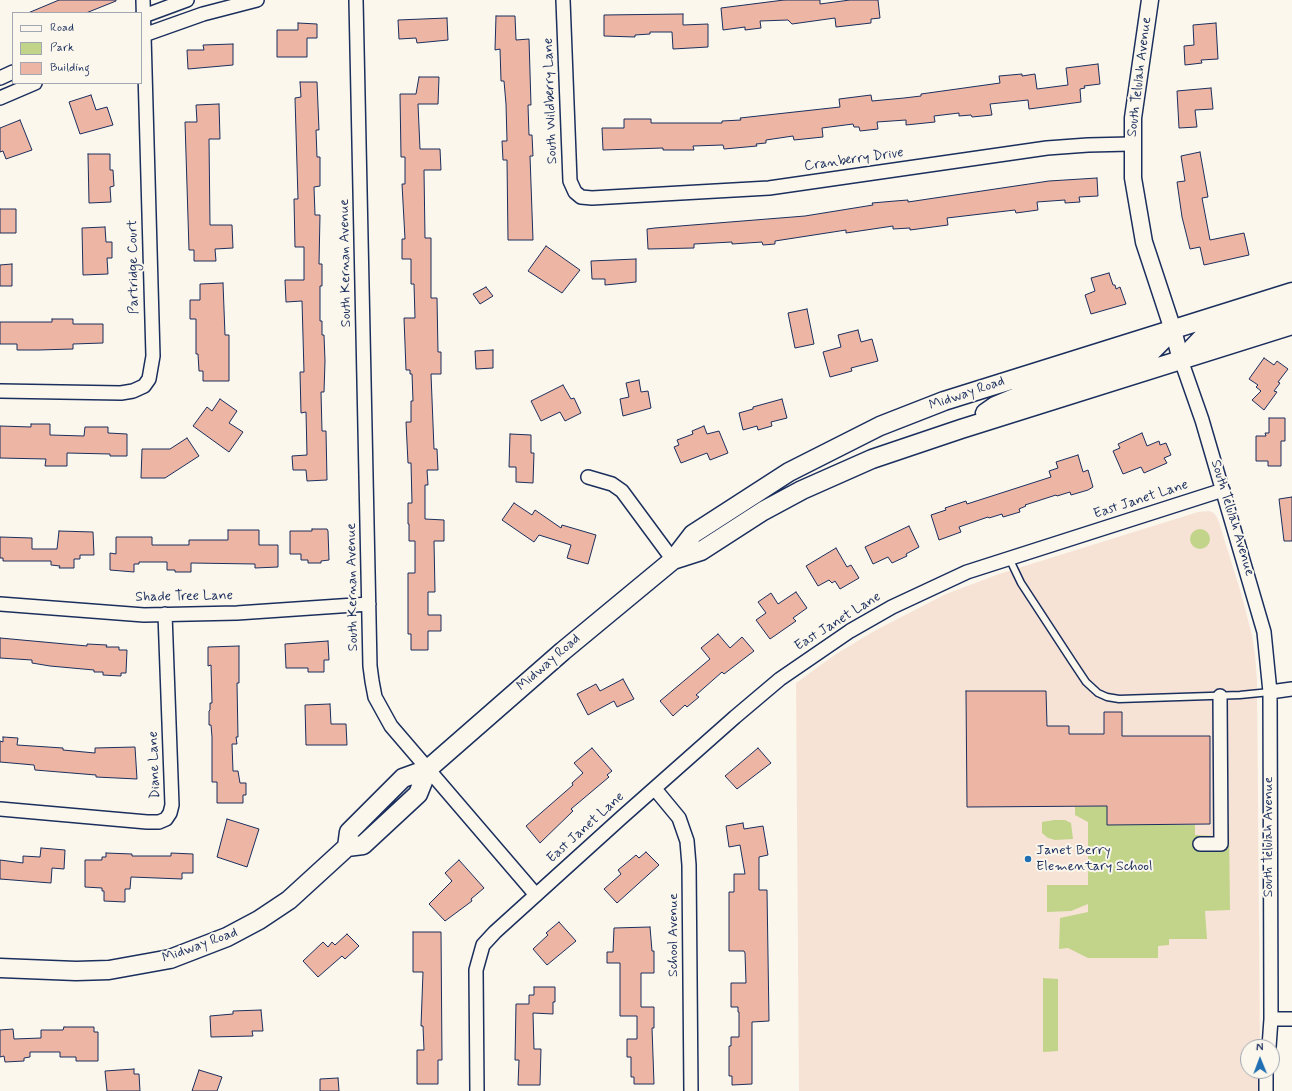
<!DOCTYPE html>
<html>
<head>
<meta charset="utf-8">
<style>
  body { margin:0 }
  #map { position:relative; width:1292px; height:1091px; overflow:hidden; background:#fbf7ec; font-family:Mynerve,sans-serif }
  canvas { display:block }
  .legend { position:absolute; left:12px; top:12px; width:130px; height:72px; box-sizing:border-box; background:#fbf7ec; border:1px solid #a1a7b3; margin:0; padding:5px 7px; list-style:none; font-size:12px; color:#1b2f5e }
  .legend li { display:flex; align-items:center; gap:8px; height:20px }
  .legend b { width:20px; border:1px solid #a1a7b3 }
  .north { position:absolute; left:1240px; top:1039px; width:40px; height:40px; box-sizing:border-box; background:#fbf7ec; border:1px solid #a1a7b3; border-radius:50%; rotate:359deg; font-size:11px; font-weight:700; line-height:16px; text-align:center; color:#1b2f5e }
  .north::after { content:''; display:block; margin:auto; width:14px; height:18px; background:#1f6fb2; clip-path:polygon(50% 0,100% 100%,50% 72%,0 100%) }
</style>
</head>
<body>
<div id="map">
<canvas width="1292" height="1091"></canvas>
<ul class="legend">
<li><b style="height:5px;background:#fbf7ec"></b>Road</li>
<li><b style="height:11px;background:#c1d489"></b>Park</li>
<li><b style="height:11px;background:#edb5a4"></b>Building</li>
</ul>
<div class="north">N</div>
</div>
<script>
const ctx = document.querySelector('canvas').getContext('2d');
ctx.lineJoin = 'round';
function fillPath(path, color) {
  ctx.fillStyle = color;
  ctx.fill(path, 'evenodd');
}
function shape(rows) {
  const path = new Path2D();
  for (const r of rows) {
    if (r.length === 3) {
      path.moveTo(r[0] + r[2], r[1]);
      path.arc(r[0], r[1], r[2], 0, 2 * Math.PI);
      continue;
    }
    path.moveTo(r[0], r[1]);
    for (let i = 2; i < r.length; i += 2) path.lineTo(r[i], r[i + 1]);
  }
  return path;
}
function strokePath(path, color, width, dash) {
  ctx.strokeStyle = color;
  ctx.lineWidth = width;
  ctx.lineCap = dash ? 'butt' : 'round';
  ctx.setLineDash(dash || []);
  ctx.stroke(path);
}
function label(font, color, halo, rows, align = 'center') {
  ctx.font = font + ' Mynerve,sans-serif';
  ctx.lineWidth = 4;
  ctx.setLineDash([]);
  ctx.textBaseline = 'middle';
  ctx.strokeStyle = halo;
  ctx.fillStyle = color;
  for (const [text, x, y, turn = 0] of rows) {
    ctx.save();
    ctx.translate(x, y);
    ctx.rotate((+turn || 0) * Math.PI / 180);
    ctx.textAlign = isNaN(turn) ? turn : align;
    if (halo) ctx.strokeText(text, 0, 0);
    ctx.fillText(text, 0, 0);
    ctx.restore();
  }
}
fillPath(shape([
  [1209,511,1214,513,1218,519,1241,593,1252,635,1255,655,1257,680,1260,1047,1248,1047,1248,1071,1260,1071,1260,1091,799,1091,796,683,836,654,876,630,946,594,999,574,1198,512]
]), '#f7e3d6');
fillPath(shape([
  [1200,539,10],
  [1107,806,1108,825,1195,825,1195,835,1215,836,1215,824,1229,824,1230,910,1205,911,1207,939,1169,939,1169,945,1158,946,1158,958,1088,958,1068,948,1059,949,1060,918,1088,912,1088,904,1071,911,1047,912,1047,885,1088,885,1088,822,1075,815,1075,807],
  [1054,820,1065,820,1071,823,1073,839,1055,840,1048,838,1042,833,1042,822],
  [1043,978,1058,979,1058,1051,1043,1052]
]), '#c1d489');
const building = shape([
  [59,0,116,0,116,1,86,13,28,13,59,0],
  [784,0,820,0,820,4,850,0,878,0,880,18,871,19,871,23,836,27,835,18,792,24,788,20,760,21,761,28,745,30,745,27,723,30,721,8,784,0],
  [683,14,683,25,708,24,708,47,673,49,672,32,650,32,650,34,635,35,635,37,604,36,604,15,683,14],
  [496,16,515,16,516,40,529,39,531,105,528,105,529,135,532,135,533,156,530,156,533,240,508,240,507,160,503,160,502,141,507,141,506,104,504,81,501,81,500,49,495,50,496,16],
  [447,18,448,40,417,43,416,38,399,39,398,20,447,18],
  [298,23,317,24,317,38,307,38,307,57,277,57,277,30,298,30,298,23],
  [1216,23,1218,59,1201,60,1202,63,1185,65,1184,46,1194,45,1193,25,1216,23],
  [233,44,233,65,188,69,187,50,204,50,203,45,233,44],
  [1098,64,1100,84,1084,86,1085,88,1080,89,1081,102,1029,109,1028,100,990,104,992,115,972,117,971,115,959,116,959,113,934,116,935,122,906,125,906,120,877,122,878,129,860,131,859,127,854,127,853,124,822,128,823,137,794,140,793,136,766,140,766,143,756,144,757,146,724,149,723,145,693,146,694,150,663,150,663,148,603,150,602,128,624,128,624,119,651,119,651,123,722,123,722,121,741,120,740,118,840,107,839,99,871,95,872,101,904,98,921,96,921,94,1000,83,999,76,1022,74,1022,76,1035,74,1037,89,1068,85,1066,68,1098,64],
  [419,77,439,77,438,104,418,104,420,149,440,149,441,170,424,170,425,238,431,238,431,298,437,298,438,352,441,352,441,374,431,374,434,449,437,449,438,470,427,470,428,485,425,485,425,519,444,520,444,541,434,541,435,592,428,592,428,615,441,615,441,631,428,631,428,650,411,650,411,634,408,634,408,573,415,573,415,541,409,541,409,524,408,524,408,503,412,503,411,463,408,463,406,422,411,422,411,401,413,401,412,374,410,374,410,370,406,370,404,318,415,318,414,284,411,284,411,259,402,259,402,239,405,239,402,184,405,184,405,157,401,157,400,94,416,94,419,77],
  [300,82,317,82,319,130,316,130,317,157,320,157,320,186,314,187,315,215,320,215,319,264,322,264,322,286,320,286,320,321,322,321,322,335,324,335,325,361,324,392,321,392,322,431,326,431,327,480,307,481,306,470,293,470,292,456,307,455,306,412,301,413,300,372,304,372,302,301,286,302,285,280,304,280,304,247,295,247,294,199,298,199,295,98,301,97,300,82],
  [1211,88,1213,109,1195,110,1197,127,1179,128,1177,91,1211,88],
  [91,95,96,110,107,107,113,125,80,134,69,102,91,95],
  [219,104,220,139,209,139,210,225,232,225,233,248,215,249,216,261,194,261,194,250,189,250,185,122,197,122,196,105,219,104],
  [20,120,32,150,6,159,3,151,0,152,0,128,20,120],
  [1200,152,1208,197,1202,198,1210,240,1244,233,1249,255,1204,265,1200,247,1190,249,1182,217,1177,182,1185,181,1181,156,1200,152],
  [88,154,110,154,110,170,113,170,114,186,110,187,111,202,89,203,88,154],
  [1097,178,1098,196,1079,197,1080,202,1065,203,1065,200,1037,202,1038,210,1016,213,1015,210,947,218,948,225,910,230,910,228,893,229,893,226,846,233,846,230,775,241,775,244,763,245,762,242,732,244,732,242,694,244,694,248,648,249,647,229,655,228,805,216,873,205,872,203,895,201,908,200,908,202,1049,181,1097,178],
  [0,209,16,209,16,233,0,233,0,209],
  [105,227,106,242,112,242,112,258,107,258,108,274,83,275,82,228,105,227],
  [546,246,580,270,562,293,528,271,546,246],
  [636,259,636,282,605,285,605,279,592,279,591,261,636,259],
  [12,264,12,286,0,286,0,265,12,264],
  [1109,273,1113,285,1115,285,1116,289,1120,287,1126,304,1091,314,1085,295,1095,291,1091,278,1109,273],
  [223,283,225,335,229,335,229,381,203,381,203,371,199,371,198,354,196,354,196,319,190,319,190,300,200,300,200,284,223,283],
  [486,287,493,296,480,304,473,294,486,287],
  [807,309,814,344,795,348,788,313,807,309],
  [52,319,73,319,73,324,103,324,103,343,73,344,73,349,39,350,17,350,17,344,0,344,0,322,52,322,52,319],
  [858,330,861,342,872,339,878,361,851,368,852,371,830,377,823,352,841,347,838,335,858,330],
  [493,350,493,368,476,369,475,351,493,350],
  [1264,358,1274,365,1277,361,1288,369,1278,382,1280,383,1274,391,1277,392,1264,410,1252,400,1261,391,1256,387,1258,385,1249,379,1264,358],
  [639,380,641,392,648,391,651,408,623,416,620,399,629,397,626,383,639,380],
  [563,385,571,399,574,398,581,413,565,421,560,412,541,421,531,401,563,385],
  [220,399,237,411,229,423,243,432,229,452,193,426,207,407,212,411,220,399],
  [782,399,787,418,771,422,772,426,758,430,757,426,743,430,739,413,753,409,753,407,782,399],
  [1269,418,1285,418,1285,441,1281,441,1281,466,1268,466,1268,461,1256,461,1256,436,1266,436,1265,433,1269,433,1269,418],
  [31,424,50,424,50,435,84,436,85,427,108,427,108,433,127,434,127,456,110,456,110,454,67,453,67,466,45,466,46,459,0,458,0,426,31,427,31,424],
  [704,426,707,434,719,431,728,453,710,460,707,453,681,463,674,447,679,445,677,440,693,434,692,431,704,426],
  [1142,433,1147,446,1159,441,1160,445,1166,443,1171,455,1164,458,1167,463,1144,473,1141,467,1123,474,1113,451,1120,448,1118,444,1142,433],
  [510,434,531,435,531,453,534,453,533,483,516,482,516,467,509,467,510,434],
  [187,438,199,456,165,478,141,478,142,449,170,449,187,438],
  [1078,455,1083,472,1088,470,1093,487,1088,490,1071,495,1070,492,1057,496,1056,495,1025,505,1026,506,1019,509,1020,512,1003,517,1002,514,989,518,988,517,959,527,961,532,939,540,931,515,946,510,945,508,966,501,967,504,1051,477,1049,471,1058,468,1056,462,1078,455],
  [1292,497,1292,541,1284,541,1279,499,1292,497],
  [514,503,532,515,535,510,561,528,562,525,596,535,588,564,567,558,571,545,539,535,534,542,502,520,514,503],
  [909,526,919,547,906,554,907,556,892,563,888,557,873,564,865,547,909,526],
  [312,529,327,529,328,531,329,560,321,561,321,563,308,563,308,560,301,560,301,554,290,554,290,531,312,531,312,529],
  [228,530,259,530,259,545,278,545,278,567,255,568,255,564,191,563,191,572,175,572,175,570,167,570,167,562,139,562,139,564,134,564,134,572,110,570,110,553,116,554,116,537,152,537,152,545,189,545,189,540,228,540,228,530],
  [59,531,93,532,94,555,80,555,80,559,74,559,74,568,59,568,60,566,51,565,51,561,3,561,3,558,0,558,0,537,32,538,32,549,57,549,59,531],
  [836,548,847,567,851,565,859,578,840,589,835,581,832,583,829,580,818,586,806,566,836,548],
  [796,592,807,608,793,618,796,621,770,639,756,620,766,613,758,602,771,593,778,604,796,592],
  [718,634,730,648,742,637,754,651,724,674,722,672,696,695,699,697,687,707,685,705,673,716,660,701,710,659,701,648,718,634],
  [0,638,87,646,87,644,107,645,106,647,119,647,119,650,127,650,126,673,121,673,121,676,103,675,103,672,94,672,94,670,50,666,32,663,32,660,0,658,0,638],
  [328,641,329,660,324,660,324,672,308,672,308,668,286,668,285,644,328,641],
  [239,646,239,683,237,683,238,737,236,737,237,744,232,744,233,771,238,771,240,783,246,783,246,795,243,795,243,803,217,803,217,782,212,782,212,737,211,725,209,725,209,711,210,710,210,703,212,703,211,665,208,666,208,647,239,646],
  [623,679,634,699,617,707,614,701,588,715,577,694,596,684,600,691,623,679],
  [966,691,1046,691,1047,726,1069,726,1069,734,1104,734,1104,712,1122,712,1122,736,1210,736,1210,824,1107,825,1107,806,967,807,966,691],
  [330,704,331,724,346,724,347,745,306,745,305,705,330,704],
  [3,737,18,738,17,745,63,748,63,750,95,753,95,748,135,747,137,779,96,777,96,775,35,770,34,765,0,762,0,741,3,742,3,737],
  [592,748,612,771,607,775,609,777,571,809,573,811,540,843,526,826,573,785,572,783,583,773,574,763,592,748],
  [758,748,771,763,737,789,725,776,758,748],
  [227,819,259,829,247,867,217,857,227,819],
  [743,823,744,829,763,826,768,855,759,857,759,890,767,890,769,1021,752,1022,752,1084,732,1085,732,1076,729,1076,729,1046,731,1046,731,1037,739,1037,739,1012,738,1012,738,1007,731,1007,731,983,746,983,745,953,744,951,729,951,729,892,734,892,734,874,745,874,740,845,729,847,726,826,743,823],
  [41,848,65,850,64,869,52,868,51,883,0,879,0,860,23,863,23,856,40,857,41,848],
  [646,852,659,865,617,903,604,889,621,874,618,870,636,855,639,858,646,852],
  [106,853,132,854,132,856,171,856,171,853,193,854,193,873,182,873,182,879,131,877,130,889,125,889,125,902,104,901,104,891,102,891,102,888,85,887,85,860,102,860,102,857,106,857,106,853],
  [459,860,484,888,471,899,472,901,445,921,429,904,452,881,445,873,459,860],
  [559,922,576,941,547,965,533,949,548,935,546,933,559,922],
  [650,927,652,951,654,951,654,973,641,973,641,1007,654,1007,654,1028,652,1028,654,1084,634,1084,634,1077,631,1077,631,1057,627,1057,627,1039,637,1039,637,1016,620,1016,620,963,607,963,607,952,613,952,614,928,650,927],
  [413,932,441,932,442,1060,438,1060,438,1084,417,1084,417,1050,424,1050,423,1026,421,1026,423,972,413,972,413,932],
  [347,934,359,946,345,959,342,956,318,977,303,961,323,942,328,947,332,942,335,945,347,934],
  [534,987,555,987,555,1002,553,1002,553,1014,533,1013,534,1049,541,1049,540,1085,518,1085,519,1060,515,1060,516,1004,529,1004,529,995,534,995,534,987],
  [261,1010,263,1031,252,1031,253,1036,211,1037,210,1016,233,1014,233,1011,261,1010],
  [64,1027,94,1027,94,1032,98,1032,98,1061,76,1061,76,1057,60,1057,60,1052,30,1052,30,1057,24,1058,24,1061,5,1062,4,1056,0,1057,0,1030,13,1029,14,1039,41,1038,41,1030,63,1030,64,1027],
  [134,1069,134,1074,139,1074,140,1091,107,1091,105,1071,134,1069],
  [199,1070,222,1077,217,1091,192,1091,199,1070],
  [338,1078,339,1091,320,1091,320,1079,338,1078]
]);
fillPath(building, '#edb5a4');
strokePath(building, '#1b2f5e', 1);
const service = shape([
  [1009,558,1021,583,1072,661,1086,682,1098,693,1107,697,1119,699,1240,695,1270,692]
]);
const minor = shape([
  [356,0,370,666,372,681,375,697,391,726,536,895],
  [563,0,570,181,575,192,581,197,592,198,769,188,1047,148,1088,145,1131,144],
  [141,17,187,0],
  [141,36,203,14,257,0],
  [0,78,13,72],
  [0,98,35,83],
  [1181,360,1202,420,1264,632,1270,692,1271,1019,1269,1047],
  [0,391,121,393,133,391,144,386,149,379,153,356,143,0],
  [588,477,612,484,622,491,673,560],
  [0,604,144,615,237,613,369,604],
  [1270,692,1292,689],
  [655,789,679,818,687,841,689,865,691,1091],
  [0,809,147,822,159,822,166,819,170,813,172,805,165,614],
  [1200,844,1221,844,1220,696],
  [1271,1019,1292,1019],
  [477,1091,476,970,483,945,495,932,621,818,735,717,780,679,850,631,892,607,967,572,1223,490],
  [1266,1091,1266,1071]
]);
const tertiary = shape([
  [1150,0,1133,118,1133,178,1144,242,1173,330,1181,360]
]);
const secondary = shape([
  [1181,360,1204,336,1268,316,1292,307],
  [985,413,995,406,1050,383,1151,352,1171,332],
  [673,560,701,551,763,511,802,490,872,459,961,429,1292,325],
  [347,847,349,832,403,778,428,769,563,651,673,560,693,534,789,472,880,426,944,401,1292,292],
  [0,968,76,971,109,970,170,959,227,937,259,920,289,900,347,847,363,845,418,794,428,769]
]);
strokePath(service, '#1b2f5e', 9);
strokePath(minor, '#1b2f5e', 16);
strokePath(tertiary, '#1b2f5e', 19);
strokePath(secondary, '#1b2f5e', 21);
strokePath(service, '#fbf7ec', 6);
strokePath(minor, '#fbf7ec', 13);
strokePath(tertiary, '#fbf7ec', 16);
strokePath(secondary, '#fbf7ec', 18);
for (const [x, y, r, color] of [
  [1028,859,4,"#1f6fb2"]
]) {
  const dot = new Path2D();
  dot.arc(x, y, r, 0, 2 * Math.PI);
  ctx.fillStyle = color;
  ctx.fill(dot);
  strokePath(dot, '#fbf7ec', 1.5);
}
label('14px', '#1b2f5e', '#fbf7ec', [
  ["South Telulah Avenue",1140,77,-83],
  ["South Wildberry Lane",551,101,-92],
  ["Cranberry Drive",854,160,-8],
  ["South Kernan Avenue",346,263,-91],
  ["Partridge Court",134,267,-91],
  ["Midway Road",967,394,-19],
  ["East Janet Lane",1141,500,-18],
  ["South Telulah Avenue",1232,518,73],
  ["South Kernan Avenue",353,587,-91],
  ["Shade Tree Lane",184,597,-1],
  ["East Janet Lane",838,622,-32],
  ["Midway Road",549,663,-41],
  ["Diane Lane",155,765,-92],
  ["East Janet Lane",586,828,-42],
  ["South Telulah Avenue",1269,837,-90],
  ["School Avenue",674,935,-90],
  ["Midway Road",200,946,-20]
]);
label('14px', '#1b2f5e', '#fbf7ec', [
  ["Janet Berry",1036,851],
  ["Elementary School",1036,867]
], 'left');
</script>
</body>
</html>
